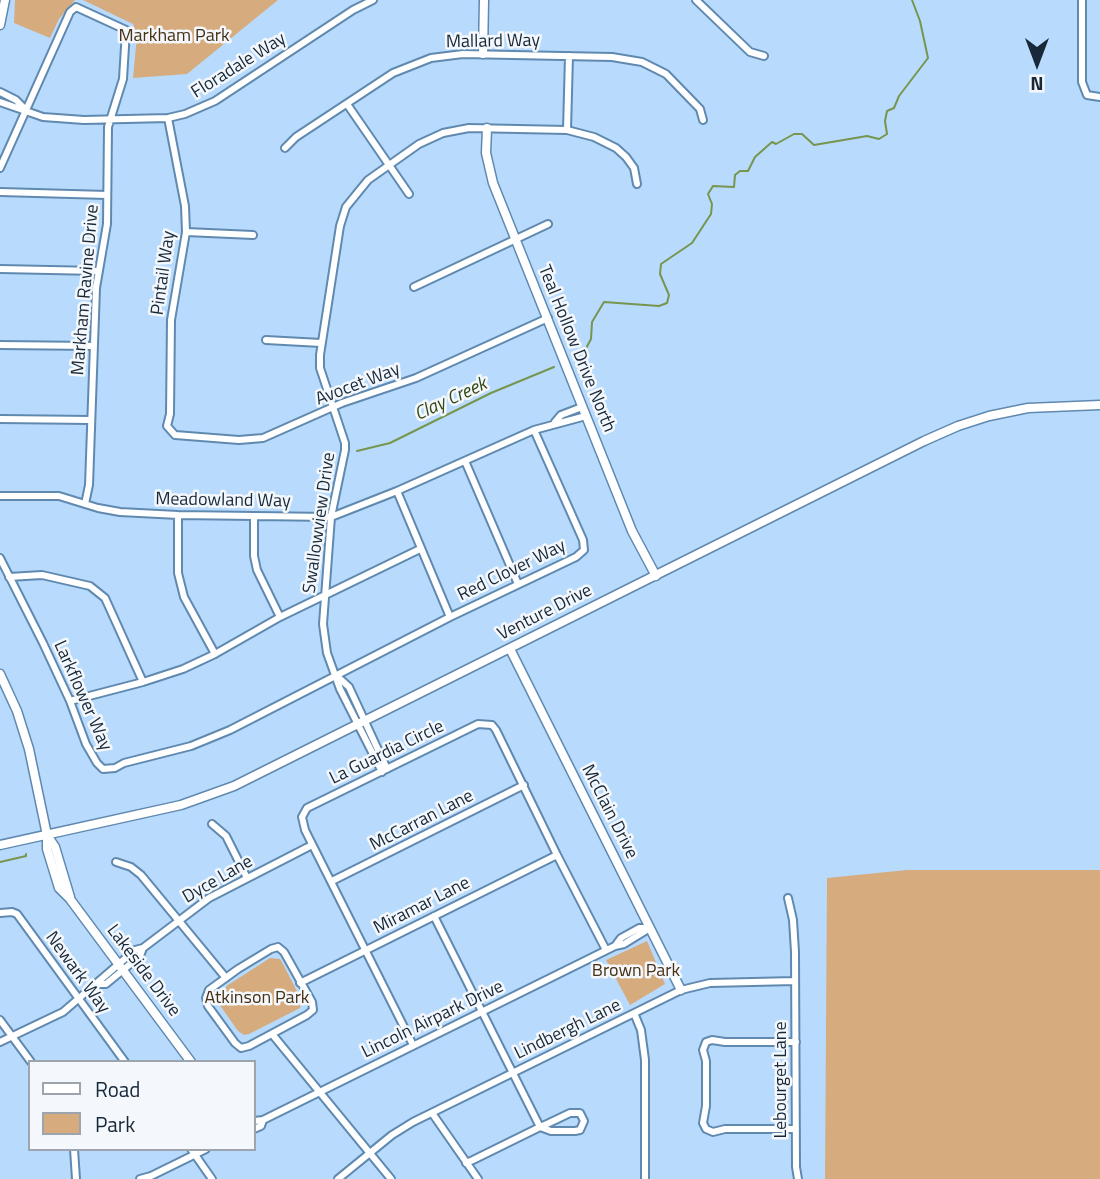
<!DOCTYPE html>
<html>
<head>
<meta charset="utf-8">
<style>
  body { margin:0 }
  #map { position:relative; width:1100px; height:1179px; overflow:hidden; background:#b8dbfd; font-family:"Titillium Web",sans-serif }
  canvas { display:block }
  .legend { position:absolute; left:28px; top:1060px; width:228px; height:91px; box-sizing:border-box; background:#f4f8fc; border:2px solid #9ca5ae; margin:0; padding:9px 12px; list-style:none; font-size:21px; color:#172838 }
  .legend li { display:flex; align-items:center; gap:14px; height:35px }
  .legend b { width:35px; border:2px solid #9ca5ae }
  .north { position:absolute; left:1002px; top:28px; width:70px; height:70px; -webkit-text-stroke:5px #f4f8fc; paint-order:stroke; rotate:180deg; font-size:19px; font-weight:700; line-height:28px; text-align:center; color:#172838 }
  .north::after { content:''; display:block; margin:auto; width:24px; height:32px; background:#172838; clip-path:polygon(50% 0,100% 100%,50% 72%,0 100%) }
</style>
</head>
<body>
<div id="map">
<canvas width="1100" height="1179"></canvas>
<ul class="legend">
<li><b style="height:9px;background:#fff"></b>Road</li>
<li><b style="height:19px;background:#d6ab7e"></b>Park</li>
</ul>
<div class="north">N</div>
</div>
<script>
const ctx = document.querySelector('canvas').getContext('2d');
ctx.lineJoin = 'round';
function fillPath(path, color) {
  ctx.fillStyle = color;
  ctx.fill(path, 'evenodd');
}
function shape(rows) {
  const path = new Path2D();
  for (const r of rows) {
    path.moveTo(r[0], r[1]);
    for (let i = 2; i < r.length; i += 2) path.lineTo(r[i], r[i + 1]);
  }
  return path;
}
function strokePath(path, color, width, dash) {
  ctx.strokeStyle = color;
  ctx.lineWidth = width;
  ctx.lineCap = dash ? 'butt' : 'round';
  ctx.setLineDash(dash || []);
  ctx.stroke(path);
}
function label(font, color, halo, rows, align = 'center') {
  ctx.font = font + ' "Titillium Web",sans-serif';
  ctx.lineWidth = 5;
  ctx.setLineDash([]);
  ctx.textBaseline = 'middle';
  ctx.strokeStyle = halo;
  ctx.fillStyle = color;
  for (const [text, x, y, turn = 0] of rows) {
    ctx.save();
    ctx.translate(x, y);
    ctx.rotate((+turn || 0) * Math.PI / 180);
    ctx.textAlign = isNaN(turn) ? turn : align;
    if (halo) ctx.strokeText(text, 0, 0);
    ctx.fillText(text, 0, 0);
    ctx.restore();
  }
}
fillPath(shape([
  [15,0,75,0,59,19,50,38,14,23],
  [83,0,278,0,187,74,133,78,137,35,133,24],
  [907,870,1100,870,1100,1179,825,1179,827,878],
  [647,941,665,984,630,1005,606,960],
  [270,958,280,959,283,964,301,999,300,1008,249,1034,244,1035,238,1031,219,1004,218,996,228,985]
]), '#d6ab7e');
strokePath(shape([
  [574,358,584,352,591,339,592,322,604,302,659,306,667,303,669,295,660,274,661,264,692,243,711,214,712,204,708,194,713,186,734,187,735,175,740,171,748,171,755,157,772,142,776,144,794,134,802,134,814,145,867,136,879,139,887,134,885,121,887,111,894,108,899,96,928,58,920,21,912,0],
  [357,451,390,443,491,393,554,367],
  [0,862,26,856,26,854]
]), '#77954e', 2);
const minor = shape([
  [696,0,750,52,764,56],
  [1082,0,1082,82,1087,95,1100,97],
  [0,92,16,100,24,108],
  [0,102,43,117,84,120,168,118,185,114,215,101,353,10,373,0],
  [347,104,409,194],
  [168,118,185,206,186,232,171,320,170,414,167,426,175,435,239,440,263,438,342,403,416,378,548,318],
  [567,130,569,56],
  [285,148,296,137,393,73,431,58,463,54,612,57,642,62,666,74,700,109,703,120],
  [0,168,70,12,76,7,126,30,123,79,108,127,107,224,96,288,89,485,85,504],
  [0,192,107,195],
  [186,232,253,235],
  [0,269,99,271],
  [414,287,548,224],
  [266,340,321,343],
  [0,345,93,346],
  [0,419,91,420],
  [555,422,561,415,582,407],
  [465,461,518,584],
  [397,491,450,617],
  [0,496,59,496,98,508,120,512,178,515,331,517,397,491,534,430,586,416],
  [178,515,178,573,184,597,215,654],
  [254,517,254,556,257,570,280,617],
  [0,558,43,643,70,701,86,744,97,763,103,769,115,768,124,763,191,746,230,730,450,617,576,557,584,550,583,540,534,430],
  [9,577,42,575,90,586,105,598,143,682],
  [338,677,349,687,387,769],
  [70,701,143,682,183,669,215,654,280,617,420,549],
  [382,772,340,689,327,653,323,624,331,517,345,450,345,443,320,368,320,355,340,226,346,207,368,180,419,144,443,133,469,128,567,130,594,137,616,148,626,157,634,168,637,184],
  [212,824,226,836,247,878],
  [116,862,131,867,141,875,226,978],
  [332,881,524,785],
  [788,898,793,920,795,952,796,1167,798,1179],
  [0,913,12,912,17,914,125,1062],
  [434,916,540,1127],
  [615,946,621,938,639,928,649,928],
  [278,947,284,952,312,1002,313,1010,307,1015,249,1046,241,1048,235,1043,208,1006,206,998,209,990,238,969,271,949,278,947],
  [300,983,557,855],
  [98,984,106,984,140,956,143,948],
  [634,1013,641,1030,645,1060,645,1179],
  [0,1020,31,1062],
  [272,1034,391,1179],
  [0,1042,63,1012,135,950,143,948,209,898,312,845],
  [796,1042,725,1042,712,1040,706,1042,703,1050,706,1061,706,1106,703,1123,706,1129,713,1132,725,1129,796,1129],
  [413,1045,305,830,302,817,307,808,478,724,492,725,496,730,557,855,606,950],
  [432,1113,478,1179],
  [254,1121,263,1120,615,946,624,944,650,928],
  [254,1129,261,1126,263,1120],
  [74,1149,76,1179],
  [191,1149,212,1179],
  [466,1163,473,1160,540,1127,549,1123,570,1113,580,1113,584,1121,580,1130,575,1131,551,1131,540,1127],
  [140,1179,151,1176,206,1149],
  [338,1179,392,1135,413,1122,681,990,710,983,795,981]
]);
const tertiary = shape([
  [0,25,5,0],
  [483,54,484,0],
  [487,128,486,153,493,183,632,531,656,576],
  [510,649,681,990],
  [0,674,17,711,29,749,47,835,47,849,59,888,70,899,191,1062],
  [47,835,55,847,70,897],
  [0,845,181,805,234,786,924,441,958,426,989,416,1028,408,1100,405]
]);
strokePath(minor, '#6089b0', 10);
strokePath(tertiary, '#6089b0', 11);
strokePath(minor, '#fff', 6);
strokePath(tertiary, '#fff', 8);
label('18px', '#473014', '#f4f8fc', [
  ["Markham Park",174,37],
  ["Brown Park",636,972],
  ["Atkinson Park",257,999]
]);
label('18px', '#172838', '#f4f8fc', [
  ["Mallard Way",493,42,-1],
  ["Floradale Way",239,66,-32],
  ["Pintail Way",164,273,-82],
  ["Markham Ravine Drive",86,290,-85],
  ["Teal Hollow Drive North",576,349,68],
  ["Avocet Way",358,385,-21],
  ["Meadowland Way",223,501,1],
  ["Swallowview Drive",320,523,-82],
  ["Red Clover Way",512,571,-26],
  ["Venture Drive",545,613,-27],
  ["Larkflower Way",82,696,66],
  ["La Guardia Circle",387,753,-26],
  ["McClain Drive",609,812,63],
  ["McCarran Lane",422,821,-27],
  ["Dyce Lane",218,880,-30],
  ["Miramar Lane",422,906,-27],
  ["Lakeside Drive",143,971,53],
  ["Newark Way",77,973,54],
  ["Lincoln Airpark Drive",433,1020,-26],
  ["Lindbergh Lane",568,1030,-26],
  ["Lebourget Lane",782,1080,-90]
]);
label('italic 19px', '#344814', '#f4f8fc', [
  ["Clay Creek",451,400,-25]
]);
</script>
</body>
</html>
